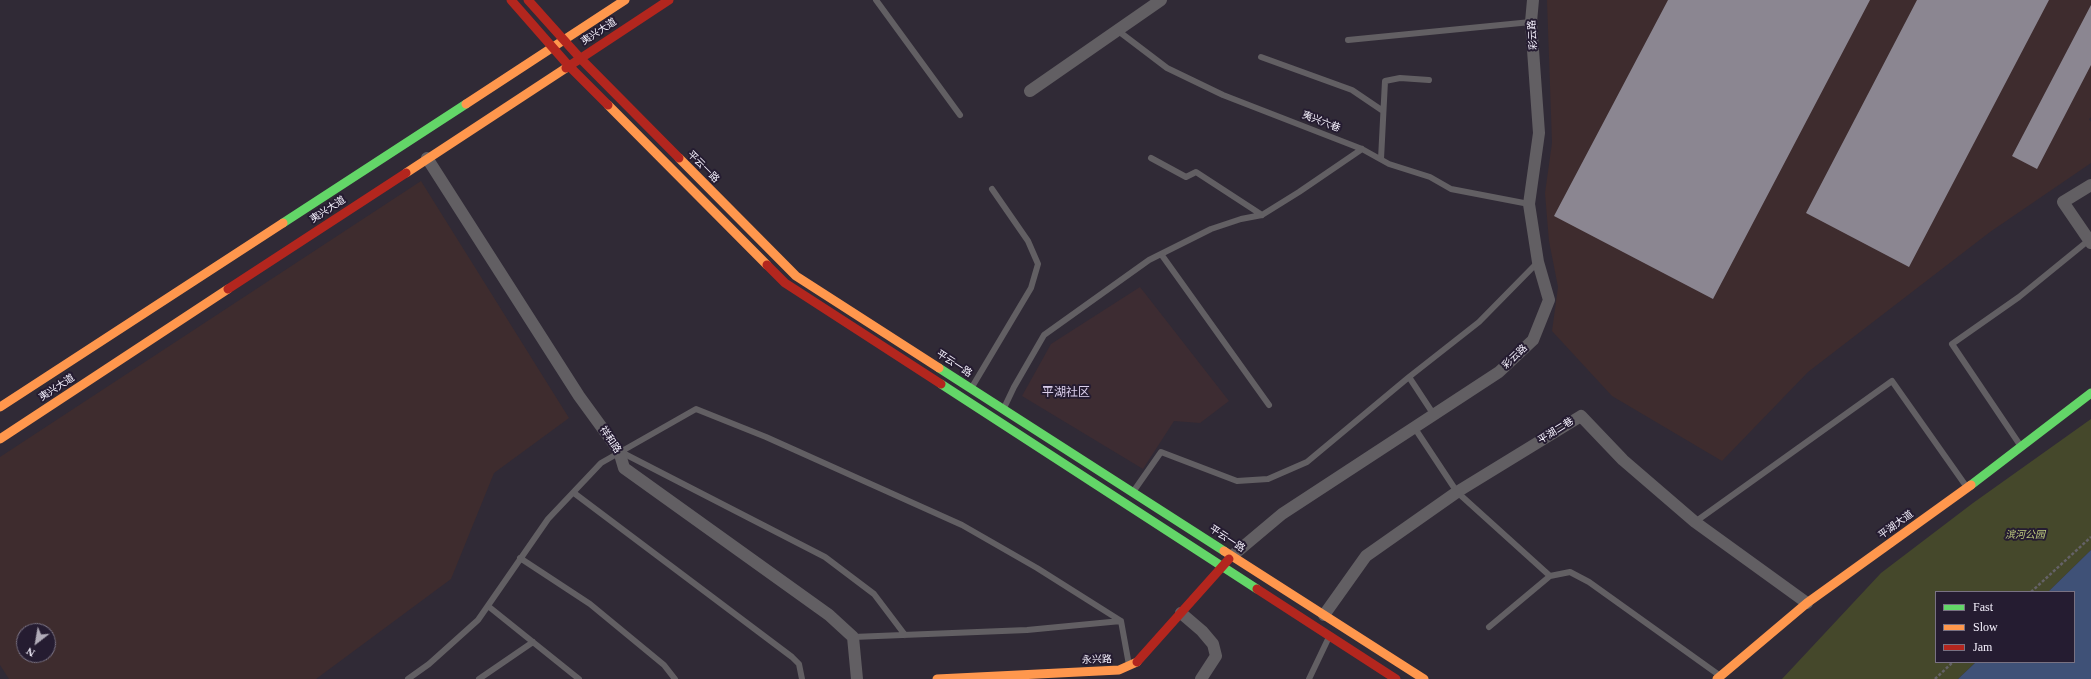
<!DOCTYPE html>
<html>
<head>
<meta charset="utf-8">
<style>
  body { margin:0 }
  #map { position:relative; width:2091px; height:679px; overflow:hidden; background:#302a36; font-family:"Times New Roman",serif }
  canvas { display:block }
  .legend { position:absolute; left:1935px; top:591px; width:140px; height:72px; box-sizing:border-box; background:#251c31; border:1px solid #797283; margin:0; padding:5px 7px; list-style:none; font-size:12px; color:#f6f2fe }
  .legend li { display:flex; align-items:center; gap:8px; height:20px }
  .legend b { width:20px; border:1px solid #797283 }
  .north { position:absolute; left:16px; top:623px; width:40px; height:40px; box-sizing:border-box; background:#251c31; border:1px solid #797283; border-radius:50%; rotate:211deg; font-size:11px; font-weight:700; line-height:16px; text-align:center; color:#f6f2fe }
  .north::after { content:''; display:block; margin:auto; width:14px; height:18px; background:#b1acb8; clip-path:polygon(50% 0,100% 100%,50% 72%,0 100%) }
</style>
</head>
<body>
<div id="map">
<canvas width="2091" height="679"></canvas>
<ul class="legend">
<li><b style="height:5px;background:#63d668"></b>Fast</li>
<li><b style="height:5px;background:#ff974d"></b>Slow</li>
<li><b style="height:5px;background:#b3261e"></b>Jam</li>
</ul>
<div class="north">N</div>
</div>
<script>
const ctx = document.querySelector('canvas').getContext('2d');
ctx.lineJoin = 'round';
function fillPath(path, color) {
  ctx.fillStyle = color;
  ctx.fill(path, 'evenodd');
}
function shape(rows) {
  const path = new Path2D();
  for (const r of rows) {
    path.moveTo(r[0], r[1]);
    for (let i = 2; i < r.length; i += 2) path.lineTo(r[i], r[i + 1]);
  }
  return path;
}
function strokePath(path, color, width, dash) {
  ctx.strokeStyle = color;
  ctx.lineWidth = width;
  ctx.lineCap = dash ? 'butt' : 'round';
  ctx.setLineDash(dash || []);
  ctx.stroke(path);
}
function label(font, color, halo, rows, align = 'center') {
  ctx.font = font + ' "Times New Roman","Noto Sans SC",serif';
  ctx.lineWidth = 4;
  ctx.setLineDash([]);
  ctx.textBaseline = 'middle';
  ctx.strokeStyle = halo;
  ctx.fillStyle = color;
  for (const [text, x, y, turn = 0] of rows) {
    ctx.save();
    ctx.translate(x, y);
    ctx.rotate((+turn || 0) * Math.PI / 180);
    ctx.textAlign = isNaN(turn) ? turn : align;
    if (halo) ctx.strokeText(text, 0, 0);
    ctx.fillText(text, 0, 0);
    ctx.restore();
  }
}
fillPath(shape([
  [1140,287,1229,401,1200,423,1174,421,1143,469,1022,396,1051,344]
]), '#3d2c32');
fillPath(shape([
  [1547,0,2091,0,2091,117,2089,119,2091,122,2091,163,1990,232,1808,372,1722,461,1612,396,1552,331,1558,287,1549,241,1545,193,1552,143],
  [421,181,569,418,494,473,451,579,316,679,9,679,0,665,0,457],
  [24,631,48,631,48,655,24,655]
]), '#3e2c2e');
fillPath(shape([
  [2091,419,2091,550,2048,592,1936,592,1936,662,1976,662,1958,679,1782,679,1881,573,1973,503]
]), '#45482b');
fillPath(shape([
  [2091,550,2091,679,1958,679,1976,662,2074,662,2074,592,2048,592]
]), '#3f5177');
fillPath(shape([
  [1668,0,1870,0,1713,299,1554,216],
  [1917,0,2049,0,1909,267,1806,213],
  [2091,5,2091,65,2037,169,2012,156]
]), '#8b8691');
strokePath(shape([
  [2031,592,2091,537],
  [1935,679,1953,662]
]), '#656267', 2.5, [3, 2]);
strokePath(shape([
  [876,0,960,115],
  [1117,30,1167,68,1223,95,1362,149,1389,164,1430,177,1451,189,1529,204],
  [1348,40,1531,22],
  [1261,57,1352,90,1383,111],
  [1151,158,1186,177,1196,172,1262,215],
  [1381,159,1385,81,1400,78,1429,80],
  [1161,254,1269,405],
  [1409,377,1434,415],
  [972,387,1031,288,1038,264,1028,241,992,189],
  [1004,408,1014,387,1044,335,1149,260,1211,229,1241,219,1262,215,1299,192,1362,149],
  [1414,427,1457,492,1550,576],
  [2020,445,1952,344,2019,297,2089,240],
  [619,451,825,557,874,594,905,635],
  [1133,492,1161,452,1237,481,1268,479,1307,462,1409,377,1479,322,1538,262],
  [574,493,792,657,799,664,802,679],
  [1695,522,1892,381,1966,486],
  [520,558,590,604,664,665,675,679],
  [488,606,579,679],
  [1489,627,1550,576,1570,572,1589,582,1719,675],
  [853,637,1027,630,1121,621],
  [408,679,429,664,478,620,548,519,601,463,696,409,766,437,962,525,1037,568,1121,621,1129,665],
  [479,679,533,642],
  [1309,679,1329,637]
]), '#625f63', 6);
strokePath(shape([
  [1030,91,1161,0],
  [427,158,579,396,619,451,624,468,829,615,853,637,857,679],
  [2091,185,2063,202,2091,243],
  [1232,556,1282,514,1499,372,1533,340,1549,300,1538,262,1529,204,1539,133,1531,22,1533,0],
  [1181,613,1202,631,1213,644,1216,656,1201,679],
  [1324,615,1366,556,1457,492,1581,416,1623,460,1695,522,1807,603]
]), '#625f63', 12);
strokePath(shape([
  [283,223,466,104],
  [939,368,1224,551],
  [941,384,1257,589],
  [1971,485,2091,393]
]), '#63d668', 9);
strokePath(shape([
  [466,104,625,0],
  [608,105,767,265],
  [679,158,796,276,939,368],
  [406,173,566,68],
  [0,407,283,223],
  [0,439,228,289],
  [1224,551,1424,679],
  [937,679,1119,670,1137,662],
  [1717,679,1807,603,1971,485]
]), '#ff974d', 9);
strokePath(shape([
  [511,0,568,65,608,105],
  [528,0,580,58,679,158],
  [566,68,669,0],
  [767,265,785,283,941,384],
  [228,289,406,173],
  [1257,589,1396,679],
  [1137,662,1229,559]
]), '#b3261e', 9);
label('10px', '#f6f2fe', '#251c31', [
  ["夷兴大道",599,32,-33],
  ["彩云路",1533,35,-93],
  ["夷兴六巷",1321,122,21],
  ["平云一路",703,167,45],
  ["夷兴大道",328,210,-33],
  ["彩云路",1515,357,-44],
  ["平云一路",954,364,33],
  ["夷兴大道",57,388,-33],
  ["平湖二巷",1556,431,-32],
  ["祥和路",610,440,56],
  ["平湖大道",1896,525,-36],
  ["平云一路",1227,539,33],
  ["永兴路",1097,660,-2]
]);
label('italic 10px', '#c0cd80', '#251c31', [
  ["滨河公园",2025,535]
]);
label('12px', '#dbcfec', '#251c31', [
  ["平湖社区",1066,393]
]);
</script>
</body>
</html>
